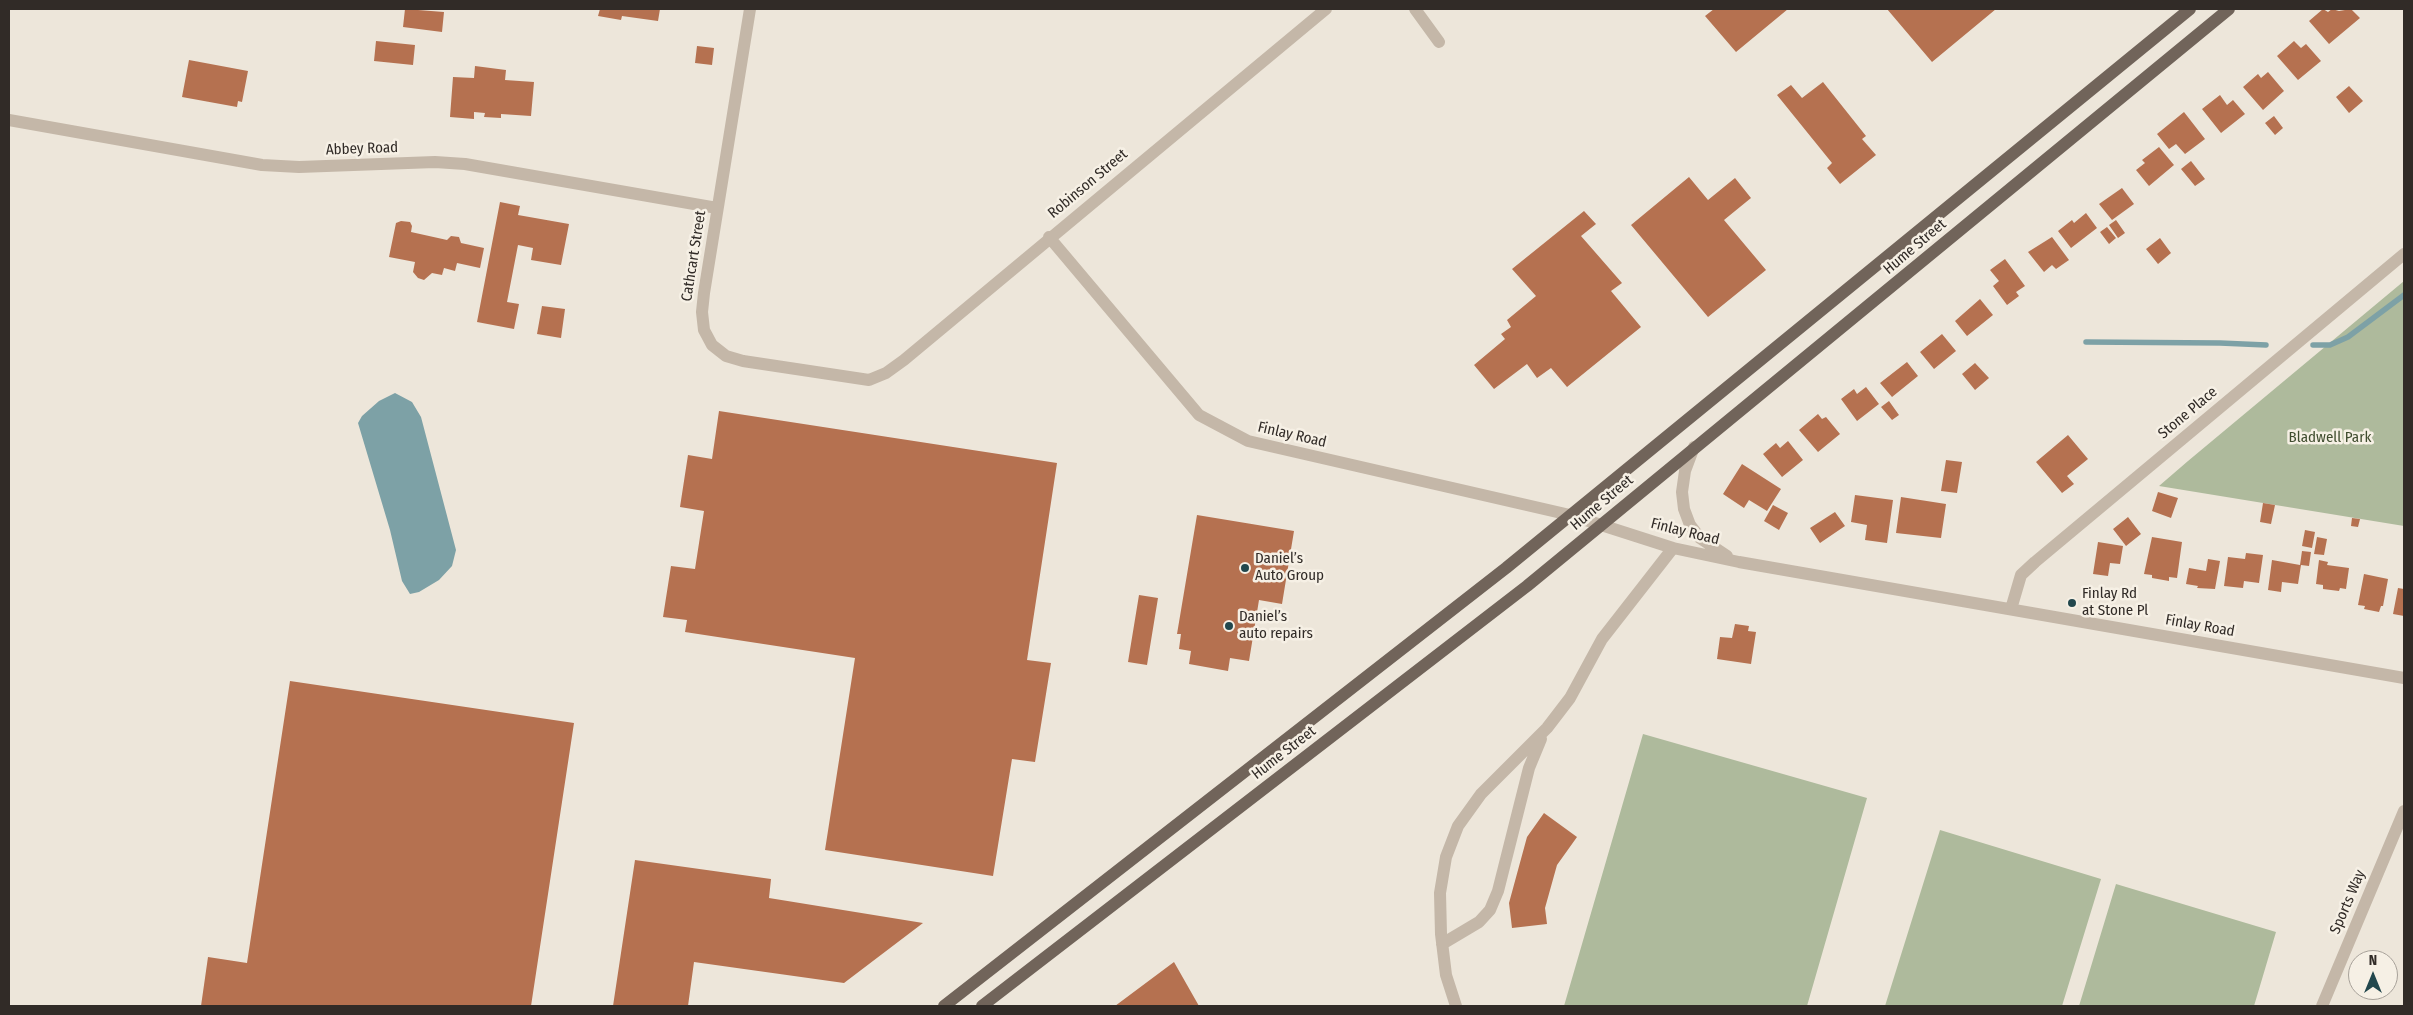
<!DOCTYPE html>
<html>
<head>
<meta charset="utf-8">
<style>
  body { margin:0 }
  #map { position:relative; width:2413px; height:1015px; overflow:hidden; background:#ede6da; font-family:"Fira Sans Condensed",sans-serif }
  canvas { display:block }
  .frame { position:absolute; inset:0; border:10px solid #312b27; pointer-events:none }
  .north { position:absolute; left:2348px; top:950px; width:50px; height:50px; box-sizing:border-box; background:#f6f0e5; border:1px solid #a7a199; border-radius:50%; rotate:0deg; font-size:14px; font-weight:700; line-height:20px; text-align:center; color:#312b27 }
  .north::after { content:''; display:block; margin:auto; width:18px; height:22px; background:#22474d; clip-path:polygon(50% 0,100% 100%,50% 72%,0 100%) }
</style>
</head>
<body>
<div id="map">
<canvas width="2413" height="1015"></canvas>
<div class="frame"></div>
<div class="north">N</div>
</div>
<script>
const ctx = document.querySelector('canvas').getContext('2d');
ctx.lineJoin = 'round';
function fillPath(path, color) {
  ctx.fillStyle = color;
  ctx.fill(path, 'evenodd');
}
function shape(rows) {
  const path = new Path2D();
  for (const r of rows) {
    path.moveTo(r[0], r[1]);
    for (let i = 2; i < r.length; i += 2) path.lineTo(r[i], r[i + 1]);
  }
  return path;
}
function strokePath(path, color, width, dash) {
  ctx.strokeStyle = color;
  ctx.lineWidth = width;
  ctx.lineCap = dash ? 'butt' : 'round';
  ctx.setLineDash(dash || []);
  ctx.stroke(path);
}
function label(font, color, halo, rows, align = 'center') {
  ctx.font = font + ' "Fira Sans Condensed",sans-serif';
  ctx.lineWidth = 5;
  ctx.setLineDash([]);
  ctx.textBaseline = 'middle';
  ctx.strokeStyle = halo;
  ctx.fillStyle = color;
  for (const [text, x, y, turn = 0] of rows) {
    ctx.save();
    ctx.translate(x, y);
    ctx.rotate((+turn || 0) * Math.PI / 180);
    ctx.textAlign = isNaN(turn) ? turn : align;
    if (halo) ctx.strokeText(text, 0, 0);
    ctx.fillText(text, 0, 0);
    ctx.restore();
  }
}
fillPath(shape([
  [2404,281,2404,526,2159,486,2188,461],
  [1643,734,1867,798,1807,1006,1564,1006],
  [1940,830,2101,879,2062,1006,1885,1006],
  [2116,884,2276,932,2254,1006,2079,1006]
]), '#aeba9c');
fillPath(shape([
  [395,393,412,402,421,417,456,550,452,566,439,580,419,592,410,594,402,581,390,530,358,423,362,416,379,401]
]), '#7da1a6');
strokePath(shape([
  [2086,342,2220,343,2266,345],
  [2313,345,2330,345,2348,337,2404,295]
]), '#7da1a6', 5.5);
fillPath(shape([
  [405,9,444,12,442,32,403,27],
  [600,9,660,9,658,21,622,16,621,20,598,16],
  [1714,9,1788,9,1736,52,1705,16],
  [1887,9,1996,9,1932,62],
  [2323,9,2328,12,2332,9,2339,11,2351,9,2360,18,2329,44,2309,21],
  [376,41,415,45,413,65,374,61],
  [2294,41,2301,48,2306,44,2321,61,2298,80,2277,56],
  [697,46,714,48,712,65,695,63],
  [189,60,248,71,242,102,238,101,237,107,182,97],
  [475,66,506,70,505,80,534,82,531,116,501,114,501,118,484,117,485,113,474,112,474,119,450,117,453,77,474,78],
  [2268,72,2284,91,2263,110,2243,87,2258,74,2261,78],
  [1823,82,1866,136,1862,139,1876,155,1840,184,1827,168,1832,163,1777,95,1791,85,1802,98],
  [2349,86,2363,101,2349,113,2336,97],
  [2220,95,2227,105,2233,100,2245,114,2221,133,2202,109],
  [2184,112,2205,139,2185,154,2176,144,2169,149,2157,134],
  [2274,116,2283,128,2275,135,2265,123],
  [2159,147,2174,165,2149,186,2136,170,2145,163,2142,160],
  [2191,161,2205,179,2195,186,2181,169],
  [1689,177,1708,200,1735,178,1751,198,1724,220,1766,270,1708,317,1631,225],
  [2122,188,2134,204,2112,220,2099,204],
  [500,202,520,206,518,215,569,224,561,265,531,260,533,248,518,245,507,302,519,304,514,329,477,322],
  [1584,211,1596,224,1581,236,1622,283,1611,291,1641,327,1567,387,1551,368,1537,378,1527,364,1494,389,1474,365,1505,339,1501,334,1511,327,1507,320,1536,296,1512,269],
  [2086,213,2097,228,2071,248,2058,231,2072,220,2074,223],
  [2116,220,2125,233,2118,238,2109,225],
  [401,221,410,222,412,226,411,232,447,240,451,236,459,237,461,243,484,248,480,268,457,263,455,271,444,268,442,275,432,273,424,280,418,278,413,272,415,262,389,257,396,223],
  [2107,227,2116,238,2109,244,2100,232],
  [2052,237,2069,260,2056,269,2052,265,2044,272,2028,252],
  [2160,238,2171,253,2158,264,2146,249],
  [2005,259,2025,286,2016,292,2019,296,2007,305,1993,286,1999,281,1990,270],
  [1980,299,1993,315,1967,336,1955,321],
  [542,306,565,309,561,338,537,334],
  [1942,334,1956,351,1934,369,1920,352],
  [1907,362,1918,376,1892,397,1880,383],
  [1975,363,1989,378,1975,390,1962,374],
  [1866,387,1879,404,1857,421,1841,399,1854,389,1857,394],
  [1889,401,1899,415,1892,420,1881,407],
  [719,411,1057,463,1027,660,1051,663,1035,762,1012,759,993,876,825,850,855,658,685,632,687,620,663,617,671,566,695,569,704,511,680,507,688,455,712,459],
  [1818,414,1822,419,1826,417,1840,434,1818,452,1799,430],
  [2068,435,2088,459,2067,476,2074,484,2062,493,2036,462],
  [1788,441,1803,460,1782,477,1763,454,1776,443,1780,448],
  [1946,460,1962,462,1957,493,1941,491],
  [1742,464,1781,489,1767,511,1749,500,1744,508,1723,494],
  [2158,492,2178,498,2171,518,2152,511],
  [1855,495,1893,500,1887,543,1865,540,1867,525,1851,522],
  [1901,497,1946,504,1941,538,1896,533],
  [2263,503,2275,505,2271,524,2260,522],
  [1773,505,1788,513,1779,530,1764,521],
  [1835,512,1845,526,1820,543,1810,528],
  [1197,515,1294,531,1282,604,1259,600,1249,661,1230,658,1228,671,1189,664,1191,651,1179,649,1181,634,1177,634],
  [2128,517,2141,534,2126,546,2113,529],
  [2352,518,2360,519,2358,527,2351,526],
  [2305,530,2315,532,2312,548,2302,546],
  [2152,537,2182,542,2177,578,2169,577,2169,581,2152,578,2152,575,2144,574],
  [2317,537,2327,539,2324,555,2314,554],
  [2098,542,2123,546,2120,564,2110,563,2108,576,2093,574],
  [2302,551,2311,552,2309,566,2301,565,2298,584,2282,582,2281,592,2268,590,2272,560,2300,565],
  [2246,553,2263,555,2259,583,2244,581,2243,588,2224,586,2228,557,2245,559],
  [2208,559,2220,561,2215,589,2197,588,2198,586,2186,584,2189,568,2206,571],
  [2319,560,2328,562,2327,565,2349,568,2346,589,2340,588,2339,591,2323,589,2323,585,2316,584],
  [2364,574,2388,579,2383,606,2381,606,2379,612,2364,609,2365,606,2358,605],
  [2398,588,2404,589,2404,616,2393,614],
  [1139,595,1158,598,1147,665,1128,662],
  [1735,624,1749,626,1748,631,1756,632,1751,664,1717,659,1720,637,1732,638],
  [290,681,574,723,531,1006,201,1006,208,957,247,963],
  [1544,813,1577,837,1557,865,1545,908,1547,924,1512,928,1509,903,1527,837],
  [635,860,771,879,769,898,923,923,844,983,694,962,688,1006,613,1006],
  [1174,962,1199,1006,1115,1006]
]), '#b57150');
strokePath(shape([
  [750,9,704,293,702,312,704,330,712,345,726,356,743,361,869,380,886,373,904,360,1326,9],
  [1415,9,1439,42],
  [9,120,262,165,299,167,435,162,465,164,717,208],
  [1049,237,1199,415,1248,441,1570,515,1673,548,1739,562,2404,678],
  [1694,447,1685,471,1682,492,1684,509,1690,525,1700,538,1727,556],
  [2011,609,2021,575,2035,562,2404,254],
  [1442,944,1479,922,1490,910,1498,891,1529,768,1541,739],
  [1456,1006,1446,975,1441,934,1440,893,1446,857,1458,826,1481,794,1547,728,1570,698,1602,639,1673,548],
  [2322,1006,2404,811]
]), '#c4b7a8', 12);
strokePath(shape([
  [944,1006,1506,568,2190,9],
  [982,1006,1527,586,2229,9]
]), '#71645a', 12);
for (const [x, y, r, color] of [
  [1245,568,5,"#22474d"],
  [2072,603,5,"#22474d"],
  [1229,626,5,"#22474d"]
]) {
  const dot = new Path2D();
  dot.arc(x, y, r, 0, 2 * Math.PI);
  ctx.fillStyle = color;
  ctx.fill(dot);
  strokePath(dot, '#f6f0e5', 2);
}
label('15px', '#312b27', '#f6f0e5', [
  ["Abbey Road",362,149,-2],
  ["Robinson Street",1088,184,-40],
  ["Hume Street",1915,247,-40],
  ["Cathcart Street",694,256,-81],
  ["Stone Place",2188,413,-40],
  ["Finlay Road",1292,435,13],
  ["Hume Street",1602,503,-40],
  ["Finlay Road",1685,532,14],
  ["Finlay Road",2200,626,10],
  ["Hume Street",1284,753,-38],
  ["Sports Way",2348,902,-67]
]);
label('15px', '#3f4c2e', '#f6f0e5', [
  ["Bladwell Park",2330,438]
]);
label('15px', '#312b27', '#f6f0e5', [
  ["Daniel’s",1255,559],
  ["Auto Group",1255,576],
  ["Finlay Rd",2082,594],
  ["at Stone Pl",2082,611],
  ["Daniel’s",1239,617],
  ["auto repairs",1239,634]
], 'left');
</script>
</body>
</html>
